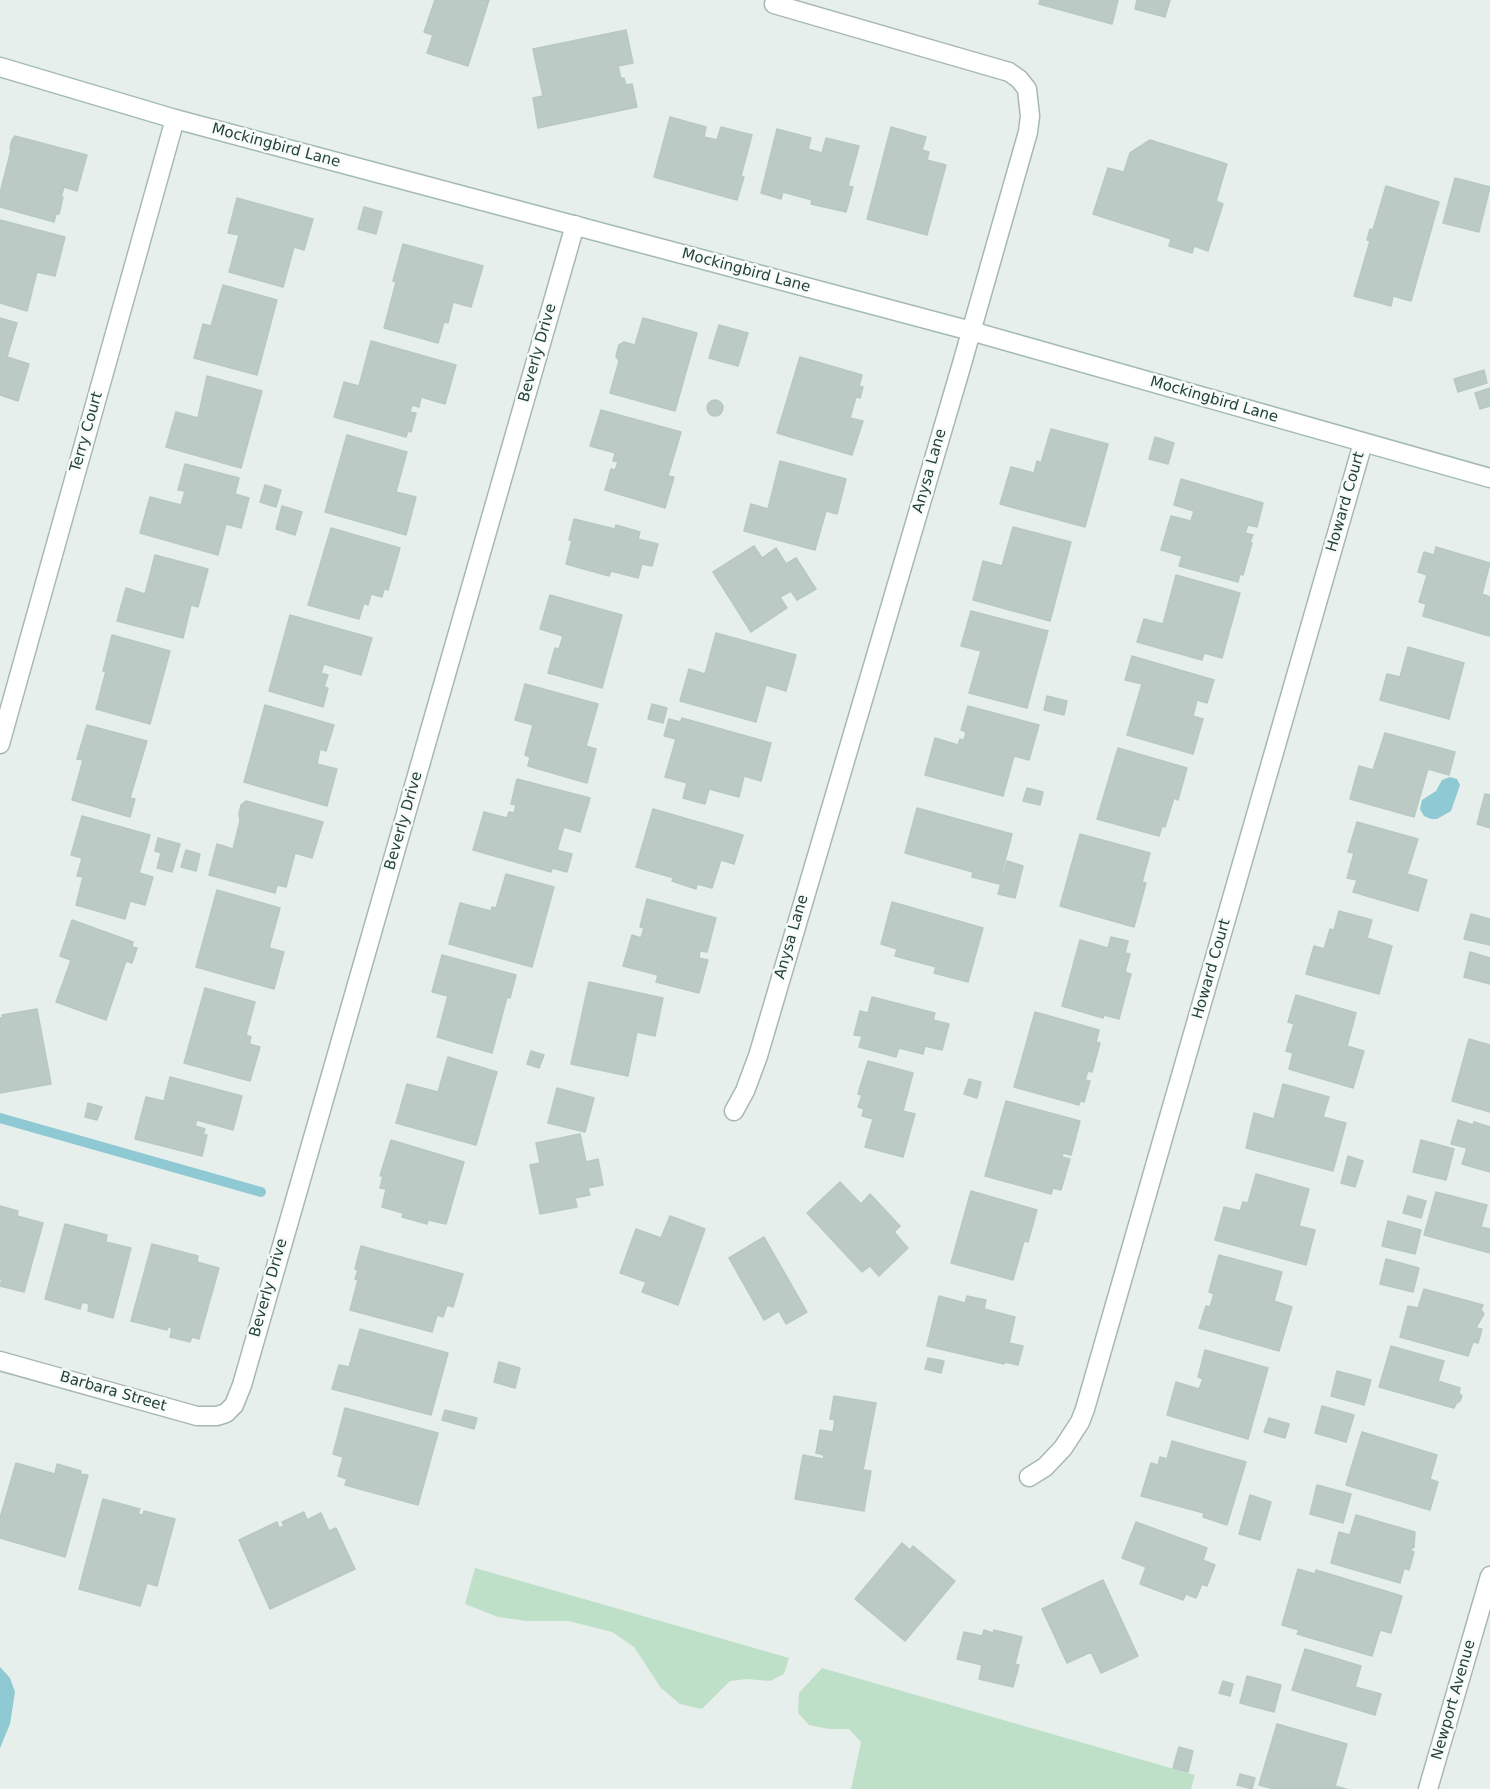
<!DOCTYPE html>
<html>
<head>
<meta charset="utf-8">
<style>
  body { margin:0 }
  canvas { display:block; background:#e6efeb }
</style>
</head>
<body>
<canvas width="1490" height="1789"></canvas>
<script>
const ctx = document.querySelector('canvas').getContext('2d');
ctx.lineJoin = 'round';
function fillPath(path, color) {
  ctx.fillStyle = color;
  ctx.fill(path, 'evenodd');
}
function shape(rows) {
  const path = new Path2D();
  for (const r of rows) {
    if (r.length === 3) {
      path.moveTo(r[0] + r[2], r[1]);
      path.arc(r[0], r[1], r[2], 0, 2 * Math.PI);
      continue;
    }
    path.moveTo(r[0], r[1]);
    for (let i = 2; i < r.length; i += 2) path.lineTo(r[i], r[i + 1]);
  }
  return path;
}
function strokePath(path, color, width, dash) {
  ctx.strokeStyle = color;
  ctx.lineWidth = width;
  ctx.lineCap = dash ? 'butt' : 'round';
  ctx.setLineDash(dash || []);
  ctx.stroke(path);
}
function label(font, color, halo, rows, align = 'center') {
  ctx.font = font + ' "DejaVu Sans",sans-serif';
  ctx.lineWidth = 5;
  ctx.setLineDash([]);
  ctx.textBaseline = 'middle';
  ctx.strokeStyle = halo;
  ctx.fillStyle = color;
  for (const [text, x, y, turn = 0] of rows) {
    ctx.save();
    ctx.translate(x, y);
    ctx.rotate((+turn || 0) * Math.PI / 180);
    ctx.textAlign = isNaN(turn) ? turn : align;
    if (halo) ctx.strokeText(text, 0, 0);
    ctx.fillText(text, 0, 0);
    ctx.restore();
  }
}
fillPath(shape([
  [475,1568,584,1599,789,1658,784,1674,770,1681,747,1679,730,1681,702,1709,680,1704,661,1688,634,1647,612,1632,569,1621,527,1621,498,1617,465,1604],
  [822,1668,1195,1775,1191,1789,851,1789,861,1742,849,1729,829,1729,809,1725,798,1713,799,1693]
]), '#bfe0c8');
fillPath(shape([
  [1450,777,1457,779,1460,785,1451,811,1437,819,1431,819,1424,816,1420,809,1422,800,1436,791,1442,780],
  [0,1667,10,1678,15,1692,10,1724,0,1748]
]), '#8ec9d4');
strokePath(shape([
  [0,1118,261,1192]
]), '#8ec9d4', 10);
const building = shape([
  [435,0,489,0,468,66,427,53,433,35,424,32,435,0],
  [1040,0,1118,0,1112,24,1039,4,1040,0],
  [1137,0,1170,0,1165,17,1135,9,1137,0],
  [626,30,633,63,618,66,621,79,624,78,626,85,632,84,637,107,538,128,533,98,543,96,533,49,626,30],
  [670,117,706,127,704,137,717,140,721,127,752,135,741,176,744,177,737,200,654,177,670,117],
  [891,127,926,137,922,150,929,152,927,160,946,165,927,235,867,219,891,127],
  [777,129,811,138,808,149,822,153,826,138,859,146,848,186,853,187,846,212,811,204,812,200,783,192,781,199,761,193,777,129],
  [15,136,87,155,77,191,64,187,61,197,63,197,59,214,56,214,54,222,0,207,0,193,11,150,10,148,12,140,15,136],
  [1150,140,1227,164,1216,201,1223,204,1208,251,1194,246,1192,253,1169,246,1171,239,1093,214,1108,168,1124,172,1130,153,1150,140],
  [1455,178,1490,187,1479,232,1443,223,1455,178],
  [1386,186,1439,202,1411,301,1393,296,1391,306,1354,296,1370,241,1367,240,1370,229,1373,230,1386,186],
  [237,198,313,219,304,250,294,247,283,287,229,272,239,235,228,233,237,198],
  [364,207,382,212,376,234,358,229,364,207],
  [0,220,65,237,55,276,37,272,27,311,0,303,0,220],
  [403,244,483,266,471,307,453,302,448,323,444,322,438,343,384,328,396,282,393,281,403,244],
  [223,285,277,300,257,375,194,358,203,324,211,326,223,285],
  [0,318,17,323,7,357,29,364,18,401,0,395,0,318],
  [643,318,697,333,675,411,610,393,619,361,616,356,619,345,624,342,635,345,643,318],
  [719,325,748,333,738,366,709,358,719,325],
  [371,341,456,365,445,404,421,397,419,407,412,405,410,412,416,413,411,432,408,431,406,437,334,417,344,382,359,386,371,341],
  [800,357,862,375,859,386,863,387,860,398,856,397,850,418,863,421,852,455,777,433,800,357],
  [1484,370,1487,383,1458,392,1454,379,1484,370],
  [207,376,262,391,241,468,166,447,176,412,198,418,207,376],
  [1490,388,1490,406,1480,409,1475,393,1490,388],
  [715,408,8],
  [601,410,681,432,668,476,674,477,665,508,605,490,611,469,615,470,618,462,613,461,615,453,590,446,601,410],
  [1051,429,1108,444,1085,527,1000,504,1011,467,1034,473,1037,461,1041,463,1051,429],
  [347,435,407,452,396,492,416,497,406,535,325,512,347,435],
  [1155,437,1174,443,1168,464,1149,459,1155,437],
  [780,461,846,479,837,514,826,511,815,550,744,531,751,504,768,509,780,461],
  [185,464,239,478,235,494,249,498,241,528,226,524,218,555,140,533,150,497,181,505,185,491,178,490,185,464],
  [1181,479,1263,503,1257,527,1248,525,1245,533,1253,535,1250,542,1252,543,1243,575,1240,574,1238,582,1179,566,1182,556,1161,550,1171,516,1191,521,1194,511,1174,505,1181,479],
  [265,485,281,490,276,507,260,502,265,485],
  [282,506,302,512,295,535,276,529,282,506],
  [574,519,615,529,616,525,640,532,638,539,658,544,652,566,642,564,638,578,611,571,609,576,566,564,572,540,569,540,574,519],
  [1013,527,1071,542,1050,621,973,600,983,561,1002,566,1013,527],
  [331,528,400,548,388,590,384,589,382,597,371,594,368,605,364,603,359,619,308,605,331,528],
  [754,546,762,558,776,548,786,564,796,558,816,589,797,600,791,591,780,597,787,608,751,632,713,572,754,546],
  [1436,547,1490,563,1482,594,1490,597,1489,636,1423,616,1426,604,1419,602,1427,575,1418,572,1424,552,1434,555,1436,547],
  [155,555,208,569,198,607,191,605,183,638,117,621,126,588,145,594,155,555],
  [1176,575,1240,593,1222,658,1204,653,1202,660,1137,642,1144,619,1163,624,1176,575],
  [550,595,622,615,602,688,548,673,555,648,559,649,563,636,540,629,550,595],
  [971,611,1048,631,1027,708,969,693,981,651,961,646,971,611],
  [290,615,372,638,361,675,324,664,321,673,328,675,324,687,328,688,323,707,269,691,290,615],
  [716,633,796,655,786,691,766,685,756,722,680,701,689,669,705,674,716,633],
  [112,635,170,651,150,724,96,709,106,671,103,671,112,635],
  [1408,647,1464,663,1449,719,1380,700,1387,674,1400,677,1408,647],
  [1132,656,1214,680,1207,703,1197,700,1193,716,1203,719,1193,754,1127,735,1142,684,1125,680,1132,656],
  [525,684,598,704,586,746,596,749,587,783,528,766,530,757,525,755,533,725,515,720,525,684],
  [1047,696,1067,701,1064,715,1044,710,1047,696],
  [652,704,667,708,663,723,648,719,652,704],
  [265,705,334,725,326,751,320,749,317,764,337,769,327,806,244,782,265,705],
  [968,706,1039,725,1029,760,1014,756,1003,796,925,775,935,738,958,745,960,739,964,740,966,732,961,730,968,706],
  [682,718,771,743,761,781,744,776,739,797,709,789,705,804,683,798,687,783,665,777,676,739,664,736,669,719,680,722,682,718],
  [87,725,147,741,130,798,135,799,130,817,72,800,83,760,77,759,87,725],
  [1385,733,1455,752,1449,775,1428,769,1414,817,1350,799,1359,766,1373,770,1385,733],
  [1118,748,1187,768,1178,800,1174,798,1165,827,1162,826,1159,836,1097,819,1118,748],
  [517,779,590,798,580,832,564,827,557,850,572,854,567,872,552,868,551,872,473,850,484,812,507,818,509,812,514,813,516,805,511,804,517,779],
  [1027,788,1043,792,1040,805,1023,801,1027,788],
  [1485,794,1490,795,1490,828,1477,824,1485,794],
  [246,801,323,822,312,858,295,853,286,887,277,885,275,893,209,875,217,844,233,849,240,821,239,814,241,805,246,801],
  [917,808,1012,834,999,884,972,877,973,872,905,853,917,808],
  [653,809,743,835,734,864,721,860,712,888,697,884,696,889,672,881,674,878,636,867,653,809],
  [82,816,150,835,139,873,153,877,145,905,130,901,125,919,76,905,83,877,77,876,82,858,71,855,82,816],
  [1357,822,1418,839,1407,874,1427,880,1418,911,1353,892,1357,880,1347,878,1354,853,1348,852,1357,822],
  [1080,834,1150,853,1142,882,1146,883,1134,927,1060,906,1080,834],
  [158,838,180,844,172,872,157,868,161,853,155,851,158,838],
  [186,850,200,854,196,871,181,867,186,850],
  [1007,861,1023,866,1015,898,998,894,1007,861],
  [506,874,554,887,532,967,449,944,460,903,491,911,492,907,496,908,506,874],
  [217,890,280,908,269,948,284,952,274,989,196,967,217,890],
  [647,899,716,918,707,952,700,951,699,958,708,960,699,993,656,982,658,975,623,966,632,935,641,938,644,928,640,927,647,899],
  [892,902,983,928,968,982,934,973,936,967,895,956,897,949,881,944,892,902],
  [1339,911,1372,920,1367,938,1392,946,1379,994,1306,974,1314,946,1324,949,1330,929,1334,930,1339,911],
  [1471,914,1490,919,1490,945,1464,939,1471,914],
  [72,920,133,942,132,947,137,948,132,963,126,961,106,1020,56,1002,71,960,60,956,72,920],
  [1111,937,1128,941,1125,953,1130,954,1125,972,1131,974,1119,1019,1104,1015,1103,1018,1062,1006,1080,940,1108,948,1111,937],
  [1470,952,1490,958,1490,984,1464,977,1470,952],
  [442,955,516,975,510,998,507,997,492,1053,437,1037,448,996,432,992,442,955],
  [589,982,663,998,655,1036,637,1032,628,1076,571,1064,589,982],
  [205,988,255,1002,246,1035,251,1037,249,1044,260,1047,250,1081,184,1063,205,988],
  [1296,995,1356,1013,1347,1046,1364,1051,1353,1088,1289,1069,1293,1053,1286,1051,1294,1024,1288,1022,1296,995],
  [872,997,935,1013,933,1020,949,1024,942,1050,925,1046,923,1054,899,1048,896,1057,859,1047,862,1036,854,1035,860,1011,868,1013,872,997],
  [37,1009,51,1084,0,1093,0,1018,3,1018,2,1015,37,1009],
  [1035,1012,1099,1030,1096,1042,1100,1043,1092,1072,1088,1071,1085,1080,1090,1081,1084,1102,1080,1101,1079,1105,1014,1087,1035,1012],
  [1469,1039,1490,1045,1490,1112,1452,1101,1469,1039],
  [531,1051,544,1055,539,1068,527,1064,531,1051],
  [448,1057,497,1072,476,1145,396,1123,407,1084,438,1092,448,1057],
  [868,1061,913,1073,903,1111,915,1114,903,1157,865,1147,873,1119,862,1116,864,1109,858,1107,862,1095,858,1094,868,1061],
  [170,1077,242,1096,233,1130,197,1120,195,1126,205,1129,203,1134,207,1135,202,1156,135,1139,146,1097,164,1101,170,1077],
  [969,1079,981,1082,977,1098,964,1094,969,1079],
  [1283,1084,1329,1097,1323,1117,1346,1123,1333,1171,1246,1148,1254,1113,1274,1119,1283,1084],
  [557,1088,594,1098,585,1132,548,1123,557,1088],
  [1006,1101,1080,1121,1071,1155,1063,1153,1062,1157,1070,1159,1061,1190,1053,1188,1051,1194,985,1176,1006,1101],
  [88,1103,102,1107,97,1120,85,1117,88,1103],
  [1458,1120,1473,1125,1474,1122,1490,1127,1490,1172,1462,1164,1467,1148,1451,1144,1458,1120],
  [580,1134,586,1162,598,1159,603,1185,588,1188,590,1195,575,1198,577,1207,540,1214,530,1165,540,1163,536,1143,580,1134],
  [391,1140,464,1162,446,1224,428,1220,427,1224,402,1217,403,1213,382,1207,386,1189,380,1188,383,1176,380,1176,391,1140],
  [1421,1140,1454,1149,1446,1180,1413,1172,1421,1140],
  [1348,1156,1363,1161,1355,1187,1341,1183,1348,1156],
  [1256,1174,1309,1189,1299,1226,1315,1230,1306,1265,1215,1240,1224,1207,1240,1211,1243,1202,1248,1203,1256,1174],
  [840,1182,861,1204,870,1194,900,1226,894,1232,908,1248,879,1276,870,1266,862,1272,807,1213,840,1182],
  [971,1191,1037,1210,1028,1242,1024,1241,1013,1280,951,1263,971,1191],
  [1436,1192,1487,1205,1481,1227,1490,1229,1490,1253,1424,1235,1436,1192],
  [1408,1196,1426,1201,1421,1218,1403,1213,1408,1196],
  [0,1206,18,1211,17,1216,43,1223,24,1292,0,1286,2,1279,0,1279,0,1206],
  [670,1216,705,1229,678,1305,642,1292,646,1282,620,1273,636,1229,661,1238,670,1216],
  [1388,1221,1421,1230,1415,1254,1382,1246,1388,1221],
  [65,1224,107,1235,106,1242,131,1248,113,1318,88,1311,89,1304,82,1302,80,1309,45,1299,65,1224],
  [764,1237,807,1312,786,1324,779,1311,764,1320,729,1258,764,1237],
  [152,1244,198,1256,197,1262,219,1268,199,1339,192,1337,190,1342,170,1337,172,1328,168,1327,167,1330,131,1321,152,1244],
  [361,1246,463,1274,453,1307,447,1305,443,1317,437,1315,432,1332,350,1310,358,1280,355,1279,358,1270,355,1269,361,1246],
  [1219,1255,1282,1272,1274,1301,1292,1307,1279,1351,1199,1328,1206,1306,1210,1307,1214,1294,1209,1292,1219,1255],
  [1386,1259,1419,1268,1413,1292,1380,1284,1386,1259],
  [1424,1289,1483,1305,1481,1310,1484,1314,1476,1328,1482,1329,1478,1343,1473,1342,1468,1356,1400,1337,1408,1306,1418,1308,1424,1289],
  [939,1296,965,1303,967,1296,986,1300,984,1309,1015,1317,1009,1343,1023,1346,1018,1365,1005,1362,1004,1364,927,1346,939,1296],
  [360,1329,448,1353,431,1415,332,1389,339,1365,349,1367,360,1329],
  [1391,1346,1444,1361,1438,1381,1460,1388,1459,1393,1462,1396,1460,1401,1456,1404,1454,1408,1379,1387,1391,1346],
  [1205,1350,1268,1368,1248,1439,1167,1415,1176,1382,1199,1389,1203,1379,1198,1377,1205,1350],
  [928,1358,944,1361,941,1373,925,1369,928,1358],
  [499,1362,520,1368,515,1388,494,1382,499,1362],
  [1337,1371,1371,1380,1364,1405,1331,1396,1337,1371],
  [834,1396,876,1403,863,1470,871,1471,864,1511,795,1499,803,1455,823,1459,824,1455,816,1453,820,1430,833,1432,835,1420,830,1419,834,1396],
  [1322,1406,1354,1415,1346,1442,1315,1433,1322,1406],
  [345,1408,438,1433,418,1505,345,1485,347,1479,338,1476,343,1457,333,1454,345,1408],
  [445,1410,477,1418,474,1429,442,1420,445,1410],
  [1269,1418,1289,1424,1285,1438,1264,1432,1269,1418],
  [1362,1432,1437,1455,1430,1479,1438,1482,1430,1510,1346,1485,1362,1432],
  [1172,1441,1246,1462,1227,1525,1203,1517,1204,1513,1141,1496,1151,1463,1158,1465,1160,1457,1167,1459,1172,1441],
  [16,1463,55,1474,57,1464,81,1471,80,1474,88,1475,65,1557,0,1538,0,1518,16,1463],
  [1317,1485,1351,1494,1343,1523,1310,1514,1317,1485],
  [1250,1495,1271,1502,1260,1540,1239,1534,1250,1495],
  [103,1499,140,1509,138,1514,143,1515,144,1511,175,1519,157,1586,147,1583,140,1606,79,1589,103,1499],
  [304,1512,307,1520,321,1513,329,1531,336,1528,355,1569,270,1609,239,1540,277,1522,279,1528,284,1526,282,1522,304,1512],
  [1356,1515,1415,1532,1414,1547,1410,1550,1414,1552,1409,1570,1404,1568,1400,1583,1331,1563,1339,1532,1350,1535,1356,1515],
  [1136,1522,1207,1548,1203,1560,1215,1565,1207,1586,1202,1584,1196,1598,1186,1594,1183,1600,1140,1584,1146,1567,1122,1558,1136,1522],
  [902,1543,910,1550,913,1546,955,1581,905,1641,855,1599,902,1543],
  [1298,1569,1315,1574,1316,1570,1402,1596,1391,1633,1380,1630,1372,1656,1297,1634,1299,1630,1282,1625,1298,1569],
  [1103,1580,1138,1656,1101,1673,1091,1652,1067,1663,1042,1609,1103,1580],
  [984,1630,993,1633,994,1630,1022,1637,1015,1664,1019,1665,1013,1687,979,1679,982,1665,957,1659,964,1632,982,1636,984,1630],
  [1305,1649,1361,1666,1355,1687,1381,1694,1375,1715,1292,1690,1305,1649],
  [1247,1676,1281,1685,1274,1712,1240,1703,1247,1676],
  [1223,1681,1233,1684,1230,1696,1219,1693,1223,1681],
  [1277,1724,1347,1744,1335,1786,1346,1789,1274,1789,1259,1785,1277,1724],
  [1179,1747,1193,1751,1188,1772,1173,1768,1179,1747],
  [1240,1774,1255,1778,1252,1789,1237,1785,1240,1774]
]);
fillPath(building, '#bbcac4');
strokePath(building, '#b8c9c2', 1.5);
const street = shape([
  [0,744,175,119],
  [734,1111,745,1091,758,1056,961,367,1028,132,1030,116,1027,89,1019,79,1009,72,774,4,775,0],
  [0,1361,197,1416,217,1416,226,1413,234,1405,242,1385,575,225],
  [1029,1477,1045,1467,1063,1448,1080,1422,1085,1409,1363,443],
  [1428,1789,1490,1576]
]);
const secondary = shape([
  [0,67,175,119,971,331,1490,478]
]);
strokePath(street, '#a8b8b2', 21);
strokePath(secondary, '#a4bbb3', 21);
strokePath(street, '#fff', 18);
strokePath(secondary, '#fff', 18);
label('15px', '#24423a', '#f7fbf9', [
  ["Mockingbird Lane",276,146,15],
  ["Mockingbird Lane",746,271,15],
  ["Beverly Drive",538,353,-74],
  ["Mockingbird Lane",1214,400,16],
  ["Terry Court",87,432,-74],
  ["Anysa Lane",930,471,-74],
  ["Howard Court",1346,502,-74],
  ["Beverly Drive",404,821,-74],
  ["Anysa Lane",792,937,-74],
  ["Howard Court",1212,969,-74],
  ["Beverly Drive",269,1288,-74],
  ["Barbara Street",113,1392,16],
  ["Newport Avenue",1454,1700,-74]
]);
</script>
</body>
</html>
